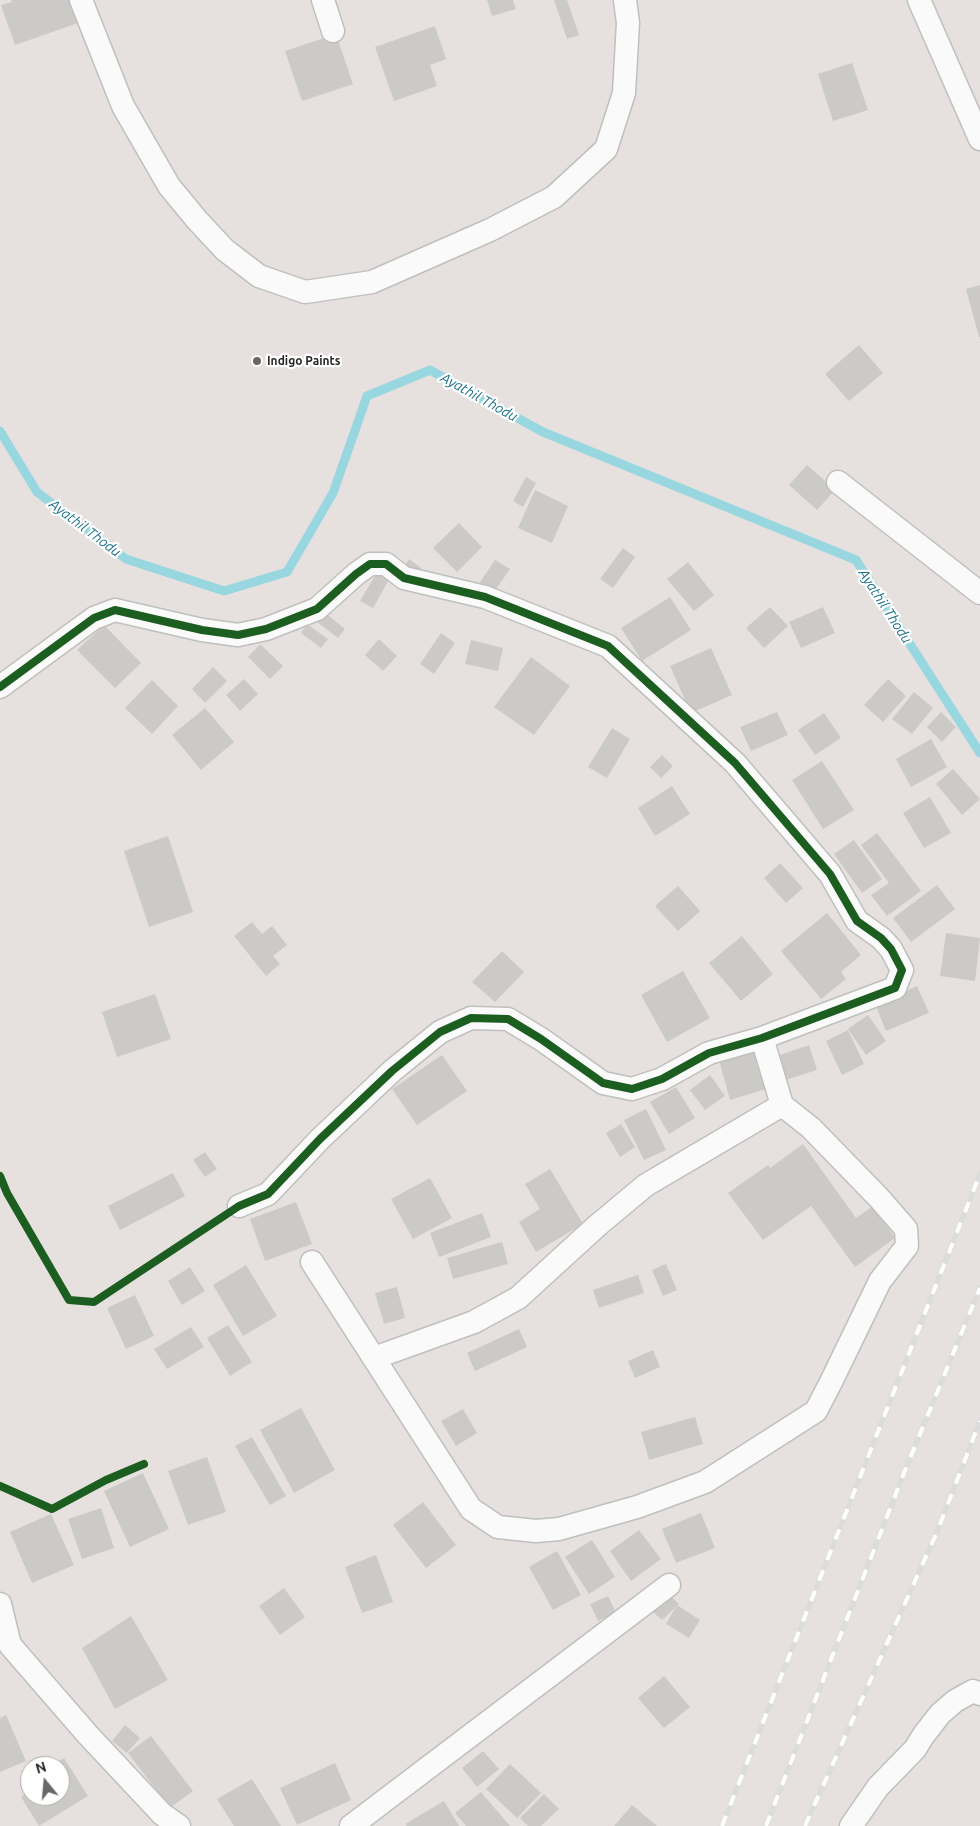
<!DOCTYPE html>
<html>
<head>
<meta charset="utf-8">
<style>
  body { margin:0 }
  #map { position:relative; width:980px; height:1826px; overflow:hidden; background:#e6e1de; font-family:Ubuntu,sans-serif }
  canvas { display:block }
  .north { position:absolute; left:20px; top:1756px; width:50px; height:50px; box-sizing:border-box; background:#fff; border:1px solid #a9a9a9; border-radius:50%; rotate:343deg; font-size:14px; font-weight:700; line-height:20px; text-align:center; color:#272727 }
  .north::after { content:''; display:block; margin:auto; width:18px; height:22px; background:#6a6867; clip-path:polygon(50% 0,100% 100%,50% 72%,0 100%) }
</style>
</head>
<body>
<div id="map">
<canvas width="980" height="1826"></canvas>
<div class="north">N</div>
</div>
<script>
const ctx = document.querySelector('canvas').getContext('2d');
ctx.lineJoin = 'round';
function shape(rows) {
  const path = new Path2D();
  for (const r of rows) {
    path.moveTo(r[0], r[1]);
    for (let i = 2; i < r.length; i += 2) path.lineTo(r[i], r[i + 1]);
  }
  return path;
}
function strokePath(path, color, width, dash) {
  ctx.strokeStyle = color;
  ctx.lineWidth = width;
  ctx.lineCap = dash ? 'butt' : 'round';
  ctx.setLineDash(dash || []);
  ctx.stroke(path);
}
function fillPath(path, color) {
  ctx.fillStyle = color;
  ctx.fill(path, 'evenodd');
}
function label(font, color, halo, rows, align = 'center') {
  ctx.font = font + ' Ubuntu,sans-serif';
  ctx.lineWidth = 4.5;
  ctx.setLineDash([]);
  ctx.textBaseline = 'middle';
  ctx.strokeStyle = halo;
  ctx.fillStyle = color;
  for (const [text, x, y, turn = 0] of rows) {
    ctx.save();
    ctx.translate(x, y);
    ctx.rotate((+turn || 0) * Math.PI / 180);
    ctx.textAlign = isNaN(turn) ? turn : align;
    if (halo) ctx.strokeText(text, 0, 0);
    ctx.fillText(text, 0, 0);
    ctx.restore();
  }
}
strokePath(shape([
  [0,431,37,492,126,559,224,591,287,572,333,493,367,396,430,370,543,432,856,560,980,753]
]), '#98d7e0', 9);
fillPath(shape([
  [11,0,69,0,78,23,15,45,1,5,12,2],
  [487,0,513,0,516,9,492,16],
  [554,0,567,0,579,35,567,39],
  [435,26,446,59,430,65,437,86,394,101,375,47],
  [336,34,353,84,302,101,285,51],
  [852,63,868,110,833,121,818,74],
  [980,285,980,337,979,337,966,289],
  [859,345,883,373,849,401,825,374],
  [807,465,835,490,817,510,789,485],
  [526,477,536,483,523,507,513,501],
  [535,490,568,506,552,543,518,528],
  [459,523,482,547,457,572,433,548],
  [623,548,635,557,613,588,600,579],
  [409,559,421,568,416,575,404,567],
  [495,560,510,569,494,592,480,582],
  [688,562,714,595,694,611,667,579],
  [379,569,391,576,373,608,360,601],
  [670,597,691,630,642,661,621,628],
  [770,607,788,626,764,648,746,628],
  [823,607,835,633,801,648,789,622],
  [324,612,345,629,338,638,317,622],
  [307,624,328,639,321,648,301,633],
  [104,625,141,663,115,688,77,650],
  [441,633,455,643,434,674,420,664],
  [379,639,397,656,383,671,365,655],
  [471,640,503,648,498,671,465,664],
  [260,644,283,666,270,679,248,657],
  [711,648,732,695,691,713,670,666],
  [531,657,570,686,534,735,494,707],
  [213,667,227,681,205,703,192,689],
  [244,679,258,694,240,711,226,695],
  [888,679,906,696,883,722,864,705],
  [152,680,178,706,152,734,125,708],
  [914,692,933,708,912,734,892,719],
  [205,708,234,742,201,770,172,735],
  [777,712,788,735,751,751,740,727],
  [941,712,956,727,942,742,927,727],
  [824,713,841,738,815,755,798,730],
  [612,728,630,739,607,778,588,767],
  [931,739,947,767,911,787,896,759],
  [662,755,673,766,661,778,650,767],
  [822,761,854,810,823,829,792,780],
  [953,769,980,799,962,815,936,784],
  [672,786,690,814,655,836,638,808],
  [930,797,951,833,924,848,903,813],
  [877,833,921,891,887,916,871,895,889,883,861,845],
  [168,836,193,912,149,927,124,851],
  [854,840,882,879,862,893,834,854],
  [780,863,803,888,786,903,764,878],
  [937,885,955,909,911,942,893,918],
  [678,886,700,911,678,931,655,906],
  [827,913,861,955,841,972,846,979,821,999,781,951],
  [252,922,262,934,272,926,287,945,273,956,280,964,266,976,234,936],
  [946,933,980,938,975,981,940,976],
  [742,936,773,974,741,1001,709,963],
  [502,951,524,972,495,1002,472,982],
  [683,971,710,1018,667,1042,641,995],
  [917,986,929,1013,886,1031,875,1004],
  [155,994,171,1039,117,1057,102,1012],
  [868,1015,886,1041,866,1055,848,1029],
  [848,1030,864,1064,842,1075,826,1041],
  [809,1045,817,1070,782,1081,774,1057],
  [754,1050,766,1089,730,1100,719,1060],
  [442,1055,467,1091,417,1125,392,1089],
  [710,1075,725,1096,705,1110,690,1090],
  [676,1087,695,1118,669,1134,650,1102],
  [646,1109,666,1150,644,1160,624,1120],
  [621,1124,635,1147,620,1157,606,1133],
  [803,1144,856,1218,873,1206,895,1238,855,1267,811,1206,763,1240,728,1193,768,1165,770,1168],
  [205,1152,217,1169,205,1177,193,1160],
  [550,1169,583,1224,536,1252,519,1222,540,1209,525,1184],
  [173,1173,185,1196,120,1230,108,1206],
  [430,1178,452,1218,413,1239,391,1199],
  [296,1202,312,1244,265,1261,250,1219],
  [482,1213,491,1237,439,1257,430,1233],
  [502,1242,508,1264,453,1279,447,1258],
  [666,1264,677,1290,663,1296,652,1270],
  [246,1265,277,1316,243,1336,213,1285],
  [190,1267,205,1291,182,1305,168,1281],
  [638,1275,644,1293,599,1308,593,1290],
  [397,1287,405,1318,384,1324,375,1293],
  [135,1295,154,1336,126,1349,107,1308],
  [228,1325,252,1362,230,1376,207,1338],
  [191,1327,204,1347,167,1369,154,1349],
  [519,1329,527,1347,475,1371,467,1353],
  [653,1350,660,1367,635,1378,628,1361],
  [301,1408,335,1470,294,1493,260,1430],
  [463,1409,477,1433,456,1446,441,1421],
  [695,1417,703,1444,649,1460,641,1432],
  [252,1437,286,1496,270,1505,235,1446],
  [207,1457,226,1512,188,1525,168,1471],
  [143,1473,169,1529,130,1547,104,1491],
  [423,1502,456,1545,426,1568,393,1525],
  [101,1508,114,1548,82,1559,68,1519],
  [701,1513,715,1548,676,1563,662,1529],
  [51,1514,74,1565,32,1583,10,1532],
  [639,1530,661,1559,631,1581,610,1551],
  [592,1540,615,1577,589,1594,565,1557],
  [557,1551,581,1595,553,1610,529,1567],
  [376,1555,393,1602,362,1613,345,1567],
  [284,1588,305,1617,280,1635,259,1606],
  [665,1591,679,1604,662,1620,649,1608],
  [608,1596,616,1613,598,1621,590,1604],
  [677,1605,700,1620,689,1638,666,1624],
  [131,1616,168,1680,115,1709,82,1648],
  [664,1676,690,1707,664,1728,638,1698],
  [6,1715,26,1761,0,1772,0,1718],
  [125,1725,140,1738,127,1753,112,1741],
  [151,1736,193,1791,170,1808,128,1753],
  [483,1751,499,1769,477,1787,462,1768],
  [64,1758,88,1796,39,1826,21,1797,30,1791,30,1796,60,1796,60,1766,52,1766],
  [335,1763,351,1800,297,1825,280,1788],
  [510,1764,541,1793,517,1818,486,1789],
  [252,1779,281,1826,234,1826,217,1799],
  [481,1792,510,1826,466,1826,455,1813],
  [544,1794,559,1809,541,1826,528,1826,520,1818],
  [444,1801,459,1826,407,1826,405,1824],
  [632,1805,657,1826,614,1826]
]), '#cccac7');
const street = shape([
  [81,0,123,106,169,186,197,220,225,250,259,276,305,292,372,282,490,230,554,197,606,149,624,93,628,23,625,0],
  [323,0,333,31],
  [919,0,980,139],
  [838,482,980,593],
  [0,687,94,618,115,610,202,630,238,635,266,629,317,609,356,574,370,564,386,564,404,578,485,597,608,646,735,763,830,874,857,921,881,938,891,949,902,970,895,988,762,1038,709,1053,662,1079,632,1089,603,1083,541,1039,508,1019,471,1018,440,1032,392,1071,320,1139,268,1194,239,1206],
  [312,1262,471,1509,498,1527,536,1531,559,1529,637,1507,705,1482,816,1411,831,1382,880,1281,907,1246,906,1229,879,1198,811,1128,782,1105,762,1038],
  [374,1358,474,1322,518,1298,598,1225,646,1185,782,1105],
  [0,1604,10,1645,88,1735,162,1814,179,1826],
  [351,1826,669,1585],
  [851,1826,878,1787,915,1749,923,1736,940,1714,955,1701,973,1691,980,1694]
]);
strokePath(street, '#c0bfbf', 25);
strokePath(street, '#fbfafa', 22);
const rail = shape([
  [722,1826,980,1174],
  [766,1826,904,1473,980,1288],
  [805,1826,937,1532,980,1421]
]);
strokePath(rail, '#dcdcdd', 5.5);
strokePath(rail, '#fff', 4, [11]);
strokePath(shape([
  [0,687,94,618,115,610,202,630,238,635,266,629,317,609,356,574,370,564,386,564,404,578,485,597,608,646,735,763,830,874,857,921,881,938,891,949,902,970,895,988,762,1038,709,1053,662,1079,632,1089,603,1083,541,1039,508,1019,471,1018,440,1032,392,1071,320,1139,268,1194,239,1206,94,1302,69,1300,7,1193,0,1176],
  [0,1486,52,1509,106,1480,144,1464]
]), '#1b5e20', 8);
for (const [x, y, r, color] of [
  [257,361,5,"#6a6867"]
]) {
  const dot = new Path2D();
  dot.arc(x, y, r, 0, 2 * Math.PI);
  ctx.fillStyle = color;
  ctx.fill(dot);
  strokePath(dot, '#fff', 2);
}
label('bold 12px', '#272727', '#fff', [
  ["Indigo Paints",267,361]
], 'left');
label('italic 14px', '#1b7188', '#fff', [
  ["Ayathil Thodu",479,397,29],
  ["Ayathil Thodu",85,528,37],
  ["Ayathil Thodu",885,606,57]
]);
</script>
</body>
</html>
